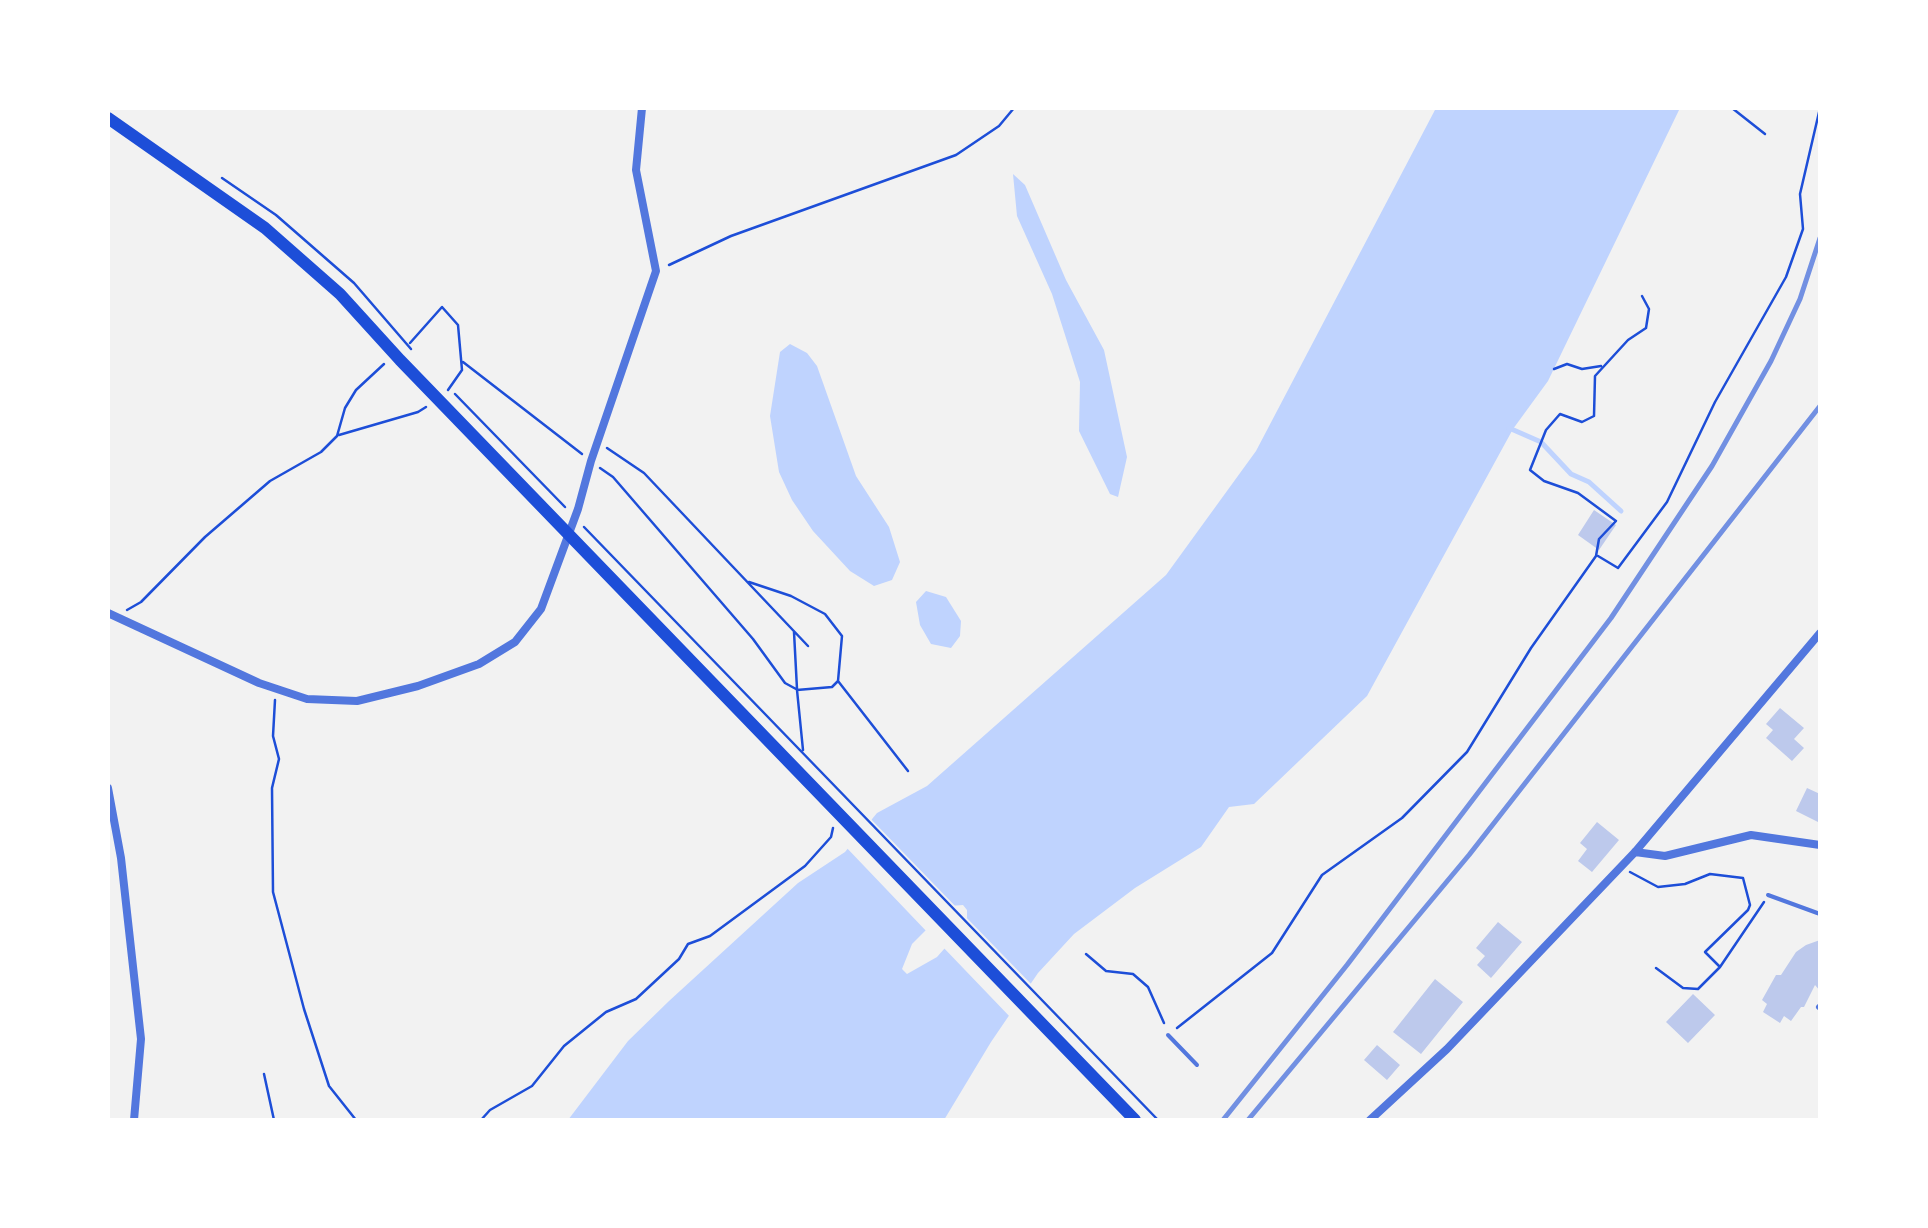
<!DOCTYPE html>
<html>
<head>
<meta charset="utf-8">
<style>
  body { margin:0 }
  #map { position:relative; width:1928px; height:1228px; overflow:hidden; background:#f2f2f2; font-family:"PT Sans Narrow",sans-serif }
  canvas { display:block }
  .frame { position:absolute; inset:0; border:110px solid #fff; pointer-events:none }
</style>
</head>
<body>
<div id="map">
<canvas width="1928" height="1228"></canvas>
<div class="frame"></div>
</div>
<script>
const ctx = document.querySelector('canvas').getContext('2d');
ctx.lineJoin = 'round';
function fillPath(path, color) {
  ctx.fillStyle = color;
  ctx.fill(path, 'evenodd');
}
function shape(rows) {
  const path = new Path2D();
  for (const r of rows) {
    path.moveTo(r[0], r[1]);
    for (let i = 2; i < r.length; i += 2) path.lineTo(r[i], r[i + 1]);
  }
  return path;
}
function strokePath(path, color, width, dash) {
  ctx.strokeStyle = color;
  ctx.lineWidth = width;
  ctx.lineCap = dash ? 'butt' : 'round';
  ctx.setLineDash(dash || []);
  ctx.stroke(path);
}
fillPath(shape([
  [1436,108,1680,108,1548,381,1513,429,1367,696,1254,804,1229,807,1201,847,1135,888,1074,934,1038,973,991,1042,944,1120,568,1120,628,1041,669,1001,798,883,845,852,877,813,927,786,1166,575,1256,451],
  [963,905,967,910,967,923,937,957,907,974,902,969,912,944,950,906],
  [1013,174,1025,185,1066,280,1104,350,1127,457,1118,497,1110,494,1079,431,1080,382,1052,294,1017,216],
  [790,344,807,353,817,366,856,476,889,527,900,562,892,580,874,586,850,571,813,531,792,500,779,472,770,416,780,352],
  [926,591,946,597,961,621,960,636,951,648,931,644,920,625,916,602]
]), '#bfd3fe');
fillPath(shape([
  [868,816,959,910,953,910,929,934,844,845],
  [962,913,1034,987,1012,1019,941,945,962,921]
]), '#f2f2f2');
strokePath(shape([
  [1509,428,1541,442,1571,474,1589,482,1621,511]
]), '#bfd3fe', 5);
fillPath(shape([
  [1594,510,1616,525,1599,550,1578,535],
  [1780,708,1804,728,1794,739,1804,748,1792,761,1766,738,1773,730,1766,724],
  [1807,788,1820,794,1820,823,1796,811],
  [1597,822,1619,840,1592,872,1578,861,1587,849,1580,843],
  [1498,922,1522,942,1491,978,1477,965,1485,956,1476,948],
  [1820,940,1820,991,1815,985,1804,1007,1801,1007,1791,1021,1784,1016,1780,1023,1763,1012,1767,1004,1762,1000,1776,975,1781,975,1796,952,1806,945],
  [1435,979,1463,1002,1421,1054,1393,1032],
  [1693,994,1715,1015,1688,1043,1666,1022],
  [1377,1045,1400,1065,1387,1080,1364,1060]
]), '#bdc9ec');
strokePath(shape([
  [1732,108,1765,134],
  [222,178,276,215,354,283,411,349],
  [669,265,731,236,956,155,999,126,1014,108],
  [410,343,442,307,458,325,462,370,448,390],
  [463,362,582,454],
  [1554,369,1567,364,1582,369,1601,366],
  [455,394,565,507],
  [339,435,418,412,426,407],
  [607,448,644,473,808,646],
  [600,468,613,477,753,639,785,683,796,689],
  [584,527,1158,1120],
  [1598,556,1618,568,1667,502,1715,402,1786,277,1803,229,1800,194,1820,108],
  [749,582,791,596,825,614,842,636,838,681,908,771],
  [127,610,141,602,205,537,270,481,321,452,337,436,345,408,356,390,384,364],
  [794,632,797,689],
  [275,700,273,736,279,759,272,788,273,892,304,1009,329,1086,356,1120],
  [803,750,797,690,832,687,838,681],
  [1630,872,1658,887,1685,884,1710,874,1743,878,1750,905,1748,910,1705,952,1720,967],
  [1086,954,1106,971,1133,974,1148,987,1164,1023],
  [1656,968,1683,988,1698,989,1720,967,1764,902],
  [1177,1028,1272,953,1322,875,1402,818,1467,752,1531,648,1596,556,1599,539,1616,521,1578,493,1544,481,1530,470,1546,430,1560,414,1582,422,1594,416,1595,376,1628,340,1646,328,1649,309,1642,296],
  [264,1074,274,1120],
  [481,1120,490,1110,532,1086,564,1046,606,1012,636,999,679,959,688,944,710,936,805,866,831,837,833,828]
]), '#1d4ed8', 2.5);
strokePath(shape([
  [1768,895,1820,914],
  [1168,1035,1197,1065]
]), '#5277de', 4);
strokePath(shape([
  [1819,1007,1820,1008]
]), '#5277de', 6);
strokePath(shape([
  [108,613,259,683,307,699,357,701,418,686,479,664,515,642,541,609,578,509,591,461,656,271,636,170,642,108],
  [108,788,121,858,141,1039,134,1120],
  [1635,852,1665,856,1751,835,1820,845],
  [1370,1120,1447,1049,1635,852,1820,633]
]), '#5277de', 8);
strokePath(shape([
  [108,118,265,228,340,294,400,360,1135,1120]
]), '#1d4ed8', 12);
strokePath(shape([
  [1223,1120,1347,965,1611,618,1712,466,1771,361,1800,299,1820,238],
  [1248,1120,1469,855,1820,406]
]), '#7290e2', 5);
</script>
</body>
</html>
